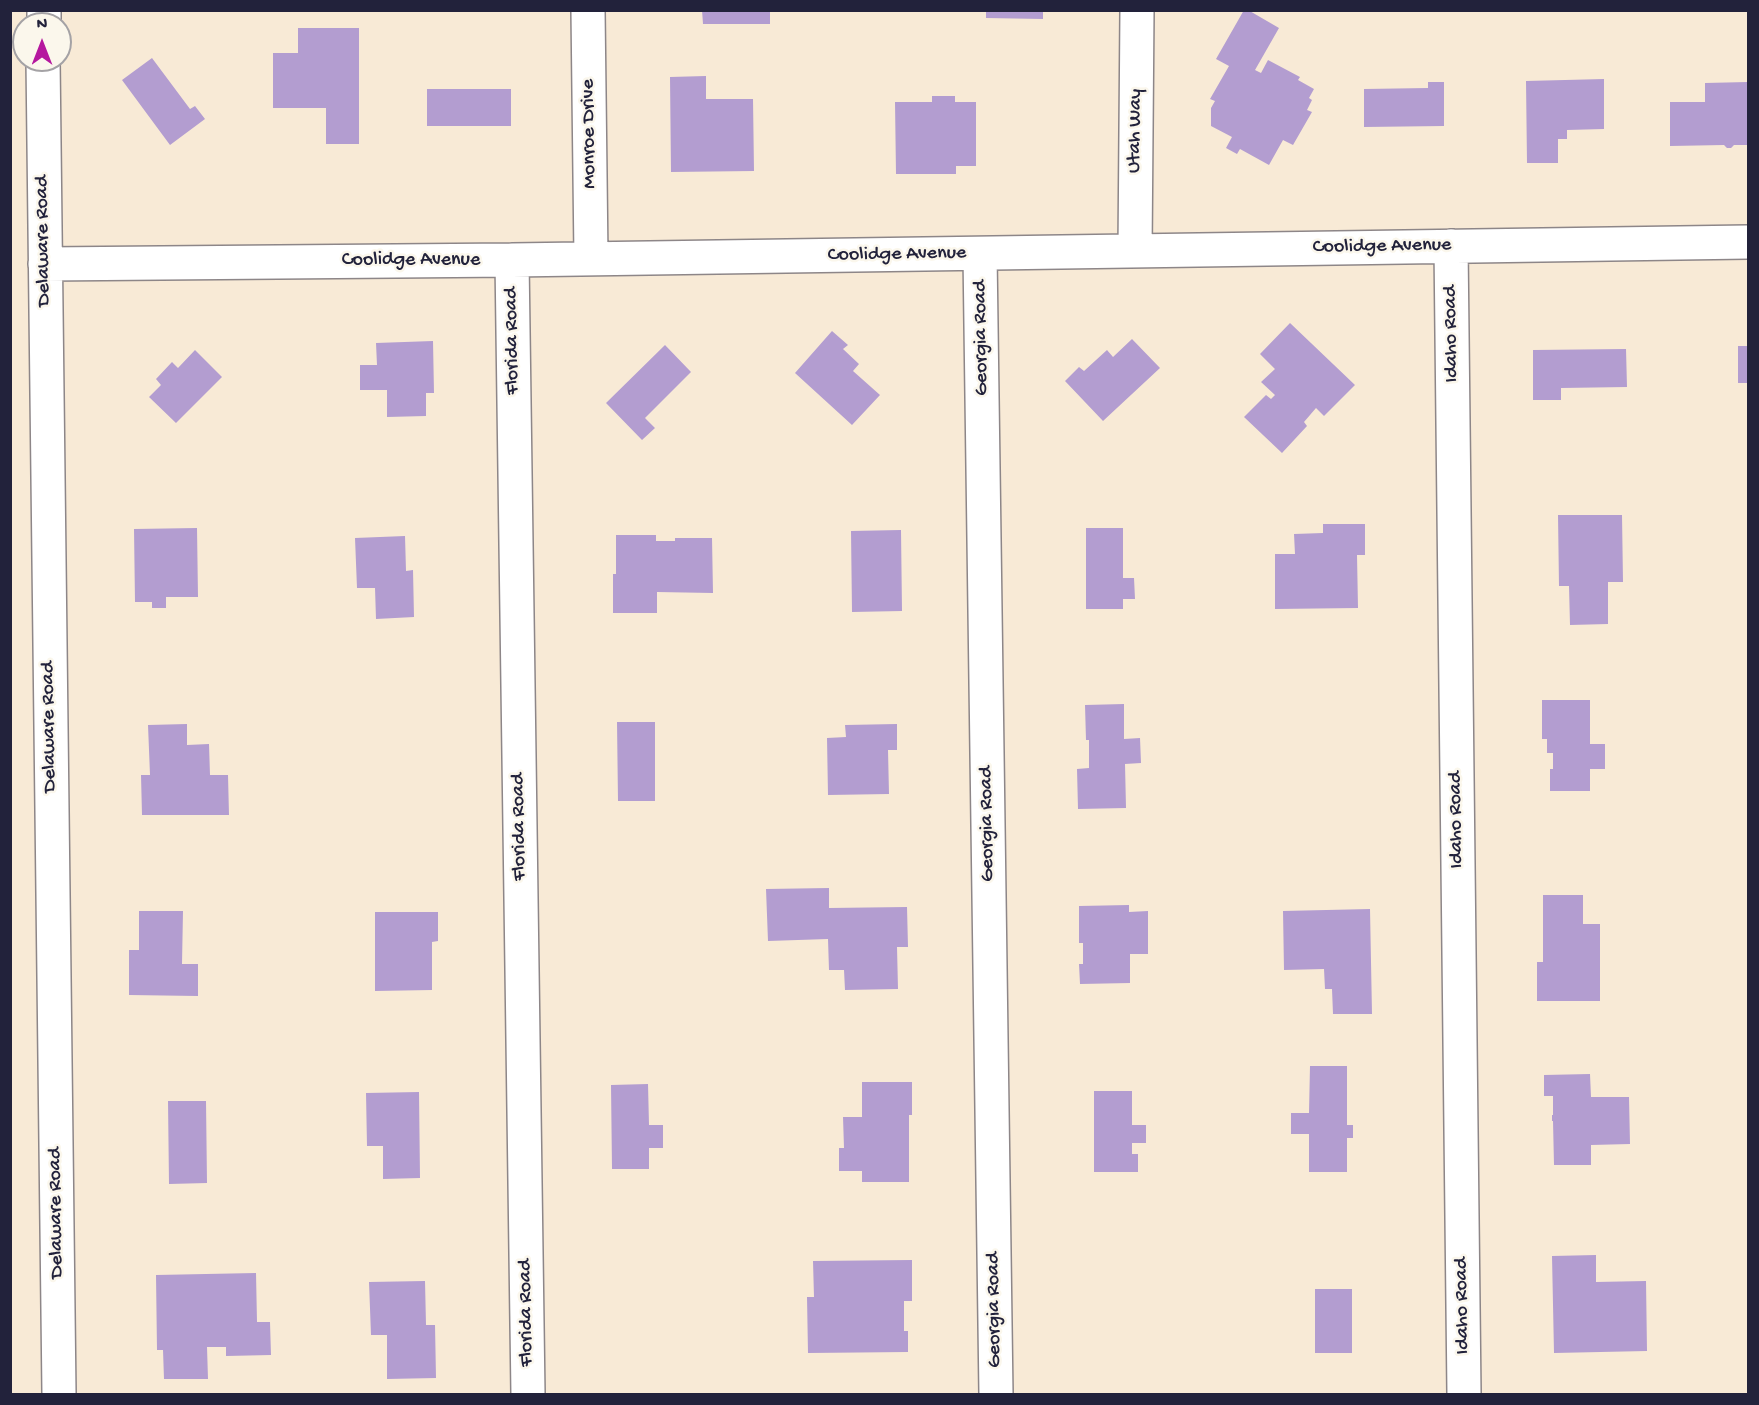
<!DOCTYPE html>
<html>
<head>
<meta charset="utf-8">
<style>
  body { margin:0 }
  #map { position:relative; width:1759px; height:1405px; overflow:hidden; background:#f8ead6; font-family:"Gochi Hand",sans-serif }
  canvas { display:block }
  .frame { position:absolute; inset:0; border:12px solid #22223b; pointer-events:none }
  .north { position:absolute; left:12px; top:12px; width:60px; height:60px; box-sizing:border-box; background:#fbf7ec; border:2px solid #a4a2a5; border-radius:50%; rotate:0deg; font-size:16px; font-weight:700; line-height:24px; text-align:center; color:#22223b }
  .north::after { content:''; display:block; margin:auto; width:21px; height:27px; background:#b5179e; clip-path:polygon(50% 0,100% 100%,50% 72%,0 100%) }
</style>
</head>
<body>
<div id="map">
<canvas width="1759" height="1405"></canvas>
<div class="frame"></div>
<div class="north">N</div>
</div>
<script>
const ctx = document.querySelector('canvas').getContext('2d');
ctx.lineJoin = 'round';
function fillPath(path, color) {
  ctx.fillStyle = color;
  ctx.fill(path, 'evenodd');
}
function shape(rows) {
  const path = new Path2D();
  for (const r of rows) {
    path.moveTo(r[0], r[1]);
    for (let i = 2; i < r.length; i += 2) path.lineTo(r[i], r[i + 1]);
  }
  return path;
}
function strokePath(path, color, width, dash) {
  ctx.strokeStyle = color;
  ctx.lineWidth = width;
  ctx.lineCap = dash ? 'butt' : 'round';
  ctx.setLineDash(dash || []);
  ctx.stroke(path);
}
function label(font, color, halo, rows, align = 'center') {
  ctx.font = font + ' "Gochi Hand",sans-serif';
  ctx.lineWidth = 5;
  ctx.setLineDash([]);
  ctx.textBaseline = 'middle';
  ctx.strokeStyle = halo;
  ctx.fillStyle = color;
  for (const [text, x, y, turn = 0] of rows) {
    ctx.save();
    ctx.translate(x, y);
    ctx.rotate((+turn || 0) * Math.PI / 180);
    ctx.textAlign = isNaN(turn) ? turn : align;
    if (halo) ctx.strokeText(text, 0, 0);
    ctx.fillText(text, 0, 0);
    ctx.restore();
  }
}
fillPath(shape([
  [702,10,770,10,770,24,703,24],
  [986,10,1043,10,1043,19,986,18],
  [1244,10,1248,10,1279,28,1255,70,1261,73,1268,60,1300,77,1298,80,1314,89,1309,98,1312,100,1307,110,1312,112,1293,145,1283,140,1269,165,1240,149,1237,154,1226,148,1232,137,1211,126,1211,108,1215,101,1210,99,1229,66,1216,59],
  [298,28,359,28,359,144,326,144,326,108,273,108,273,53,298,53],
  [152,58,190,109,195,106,205,119,170,145,122,80],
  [706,76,706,99,753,99,754,171,671,172,670,77],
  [1604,79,1604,129,1567,130,1567,139,1558,139,1558,163,1527,163,1526,81],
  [1428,82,1444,82,1444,126,1364,127,1364,89,1428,88],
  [1748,82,1748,145,1734,145,1731,148,1727,148,1724,145,1670,146,1670,102,1705,102,1705,83],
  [427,89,511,89,511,126,427,126],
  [932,96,955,96,955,102,976,102,976,166,956,166,956,174,896,174,895,102,932,102],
  [1290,323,1355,385,1324,416,1316,408,1304,422,1307,426,1282,453,1244,417,1266,395,1271,399,1275,395,1261,382,1275,369,1260,354],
  [832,331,848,345,843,349,859,364,853,371,880,395,852,425,795,373],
  [1132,339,1160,368,1103,421,1065,381,1079,367,1084,371,1107,350,1113,357],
  [433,341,434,393,426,393,426,416,387,417,387,390,360,390,360,365,377,365,376,343],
  [665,345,691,372,645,418,655,428,642,440,606,403],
  [1738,346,1748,346,1748,383,1738,383],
  [1626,349,1627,387,1561,388,1561,400,1533,400,1533,350],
  [195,350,222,377,176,423,149,397,161,385,156,379,172,362,178,368],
  [1558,515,1622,515,1623,582,1608,582,1608,624,1570,625,1569,586,1559,586],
  [1323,524,1365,524,1365,555,1357,555,1358,608,1275,609,1275,554,1295,554,1294,534,1323,533],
  [197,528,198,597,166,597,166,608,152,608,152,602,135,602,134,529],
  [1086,528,1123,528,1123,578,1134,578,1135,599,1123,599,1123,609,1086,609],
  [901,530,902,611,852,612,851,531],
  [616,535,656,535,656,541,675,541,675,538,712,538,713,593,657,592,657,613,613,613,613,574,616,574],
  [405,536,406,571,413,570,414,617,376,619,375,588,357,588,355,538],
  [1542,700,1590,700,1590,744,1605,744,1605,769,1590,769,1590,791,1550,791,1550,769,1553,769,1553,753,1547,753,1547,739,1542,739],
  [1124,704,1124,739,1140,738,1141,763,1125,764,1126,808,1078,809,1077,769,1089,768,1089,740,1086,740,1085,705],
  [617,722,655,722,655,801,618,801],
  [187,724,187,745,209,744,210,775,228,775,229,815,142,815,141,775,150,775,148,725],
  [897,724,897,750,888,750,889,794,828,795,827,738,846,737,845,725],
  [829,888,829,908,907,907,908,947,897,947,898,989,845,990,844,970,829,970,828,939,768,941,766,889],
  [1543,895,1583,895,1583,924,1600,924,1600,1001,1537,1001,1537,962,1543,962],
  [1129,905,1129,912,1148,911,1148,954,1130,954,1130,983,1080,984,1079,964,1083,964,1083,943,1079,943,1079,906],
  [1370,909,1372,1014,1333,1014,1332,989,1325,989,1324,969,1284,970,1283,911],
  [139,911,183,911,182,964,198,964,198,996,129,995,129,950,139,950],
  [375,912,438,912,438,941,432,942,432,990,375,991],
  [1310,1066,1347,1066,1347,1125,1353,1125,1353,1138,1347,1138,1347,1172,1309,1172,1309,1134,1291,1134,1291,1113,1309,1113],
  [1590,1074,1591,1097,1629,1097,1630,1144,1591,1145,1591,1165,1554,1165,1553,1121,1552,1121,1552,1115,1553,1115,1553,1096,1544,1096,1544,1075],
  [862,1082,912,1082,912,1115,909,1115,909,1182,862,1182,862,1171,839,1171,839,1148,844,1148,843,1117,862,1117],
  [648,1084,649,1125,663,1125,663,1148,649,1148,649,1169,612,1169,611,1085],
  [1094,1091,1132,1091,1132,1125,1146,1125,1146,1143,1132,1143,1132,1154,1138,1154,1138,1172,1094,1172],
  [419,1092,420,1178,383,1179,383,1146,367,1146,366,1093],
  [168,1101,206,1101,207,1183,169,1184],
  [1596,1255,1596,1282,1646,1281,1647,1351,1554,1353,1552,1256],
  [912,1260,912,1301,904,1301,904,1331,908,1331,908,1352,808,1353,807,1297,814,1297,813,1261],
  [256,1273,257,1322,270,1322,271,1355,226,1356,226,1347,207,1347,208,1379,164,1379,163,1350,157,1350,156,1275],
  [425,1281,426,1325,435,1325,436,1378,387,1379,387,1335,371,1335,369,1282],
  [1315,1289,1352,1289,1352,1353,1315,1353]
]), '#b39dd0');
const minor = shape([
  [588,10,591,258],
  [44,24,44,10],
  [43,60,59,1394],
  [1451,246,1464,1394],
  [1135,251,1137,10],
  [980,254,996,1394],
  [512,260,528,1394],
  [45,264,512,260,1748,242]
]);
strokePath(minor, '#8d8688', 36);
strokePath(minor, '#fff', 33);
label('20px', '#22223b', '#fbf7ec', [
  ["Utah Way",1136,131,-89],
  ["Monroe Drive",590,134,-91],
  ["Delaware Road",44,241,-91],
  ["Coolidge Avenue",1382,247,-1],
  ["Coolidge Avenue",897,255,-1],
  ["Coolidge Avenue",411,261],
  ["Idaho Road",1452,334,-91],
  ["Georgia Road",982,338,-91],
  ["Florida Road",513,341,-91],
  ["Delaware Road",50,727,-91],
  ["Idaho Road",1457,820,-91],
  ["Georgia Road",988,824,-91],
  ["Florida Road",520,827,-91],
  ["Delaware Road",57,1213,-91],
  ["Idaho Road",1463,1306,-91],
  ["Georgia Road",995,1310,-91],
  ["Florida Road",527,1313,-91]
]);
</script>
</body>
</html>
